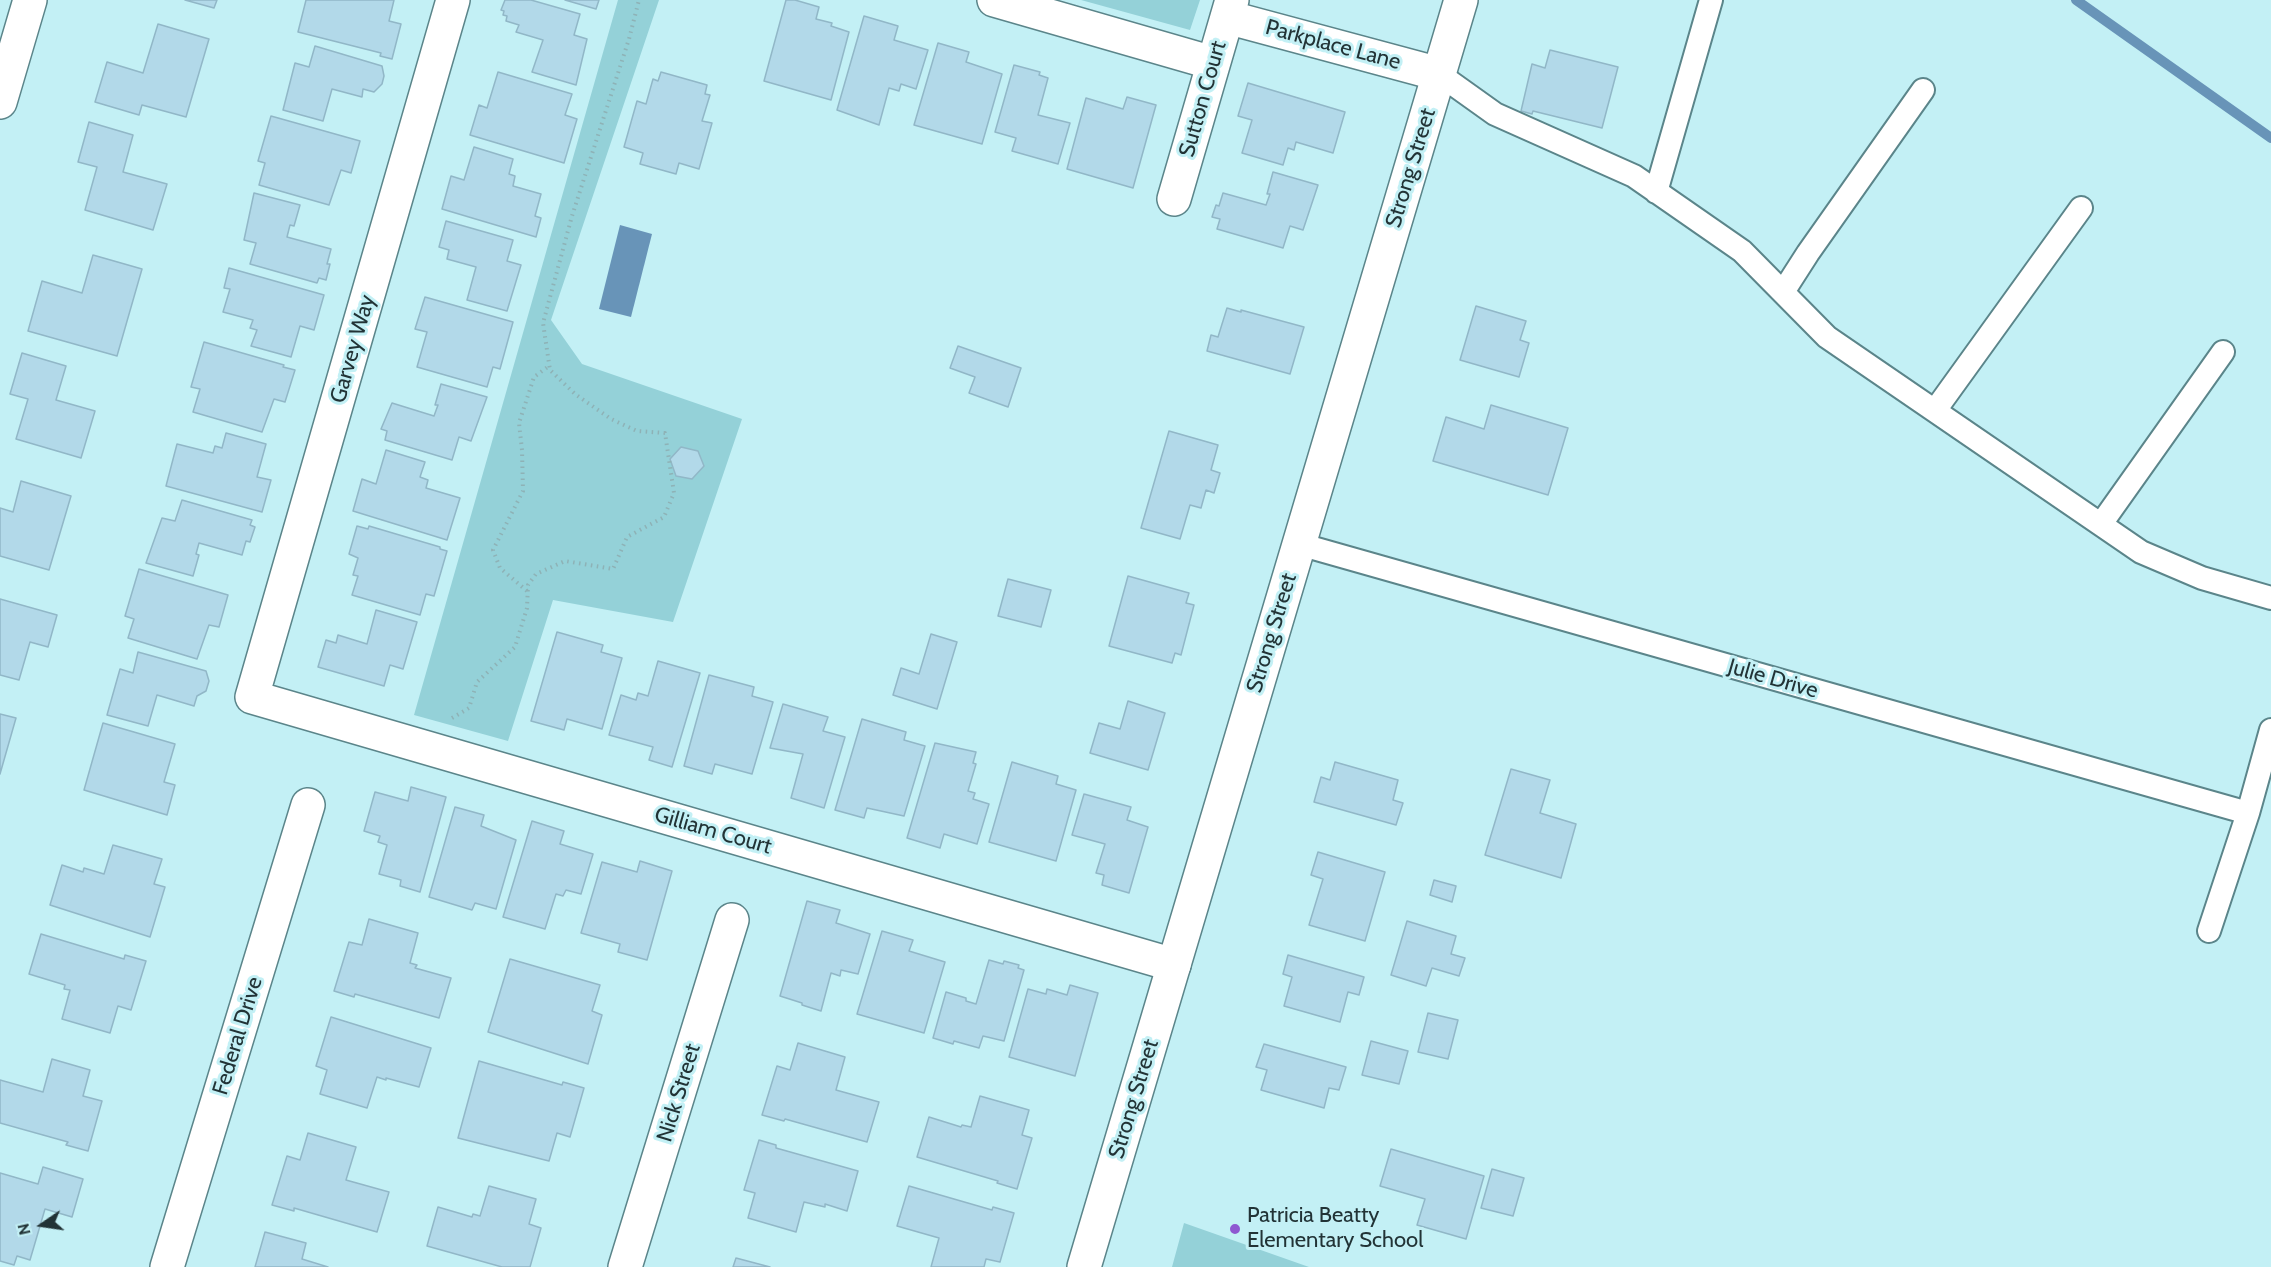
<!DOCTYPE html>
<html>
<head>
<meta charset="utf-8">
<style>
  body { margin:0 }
  #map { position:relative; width:2271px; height:1267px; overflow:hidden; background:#c3f0f5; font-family:Cabin,sans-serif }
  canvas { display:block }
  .north { position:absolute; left:12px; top:1195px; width:60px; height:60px; -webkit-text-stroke:4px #c3f0f5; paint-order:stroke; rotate:257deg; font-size:16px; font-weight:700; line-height:24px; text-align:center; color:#223336 }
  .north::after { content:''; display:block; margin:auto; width:21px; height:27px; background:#223336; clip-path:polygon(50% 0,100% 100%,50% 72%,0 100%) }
</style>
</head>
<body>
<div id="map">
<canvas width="2271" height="1267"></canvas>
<div class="north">N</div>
</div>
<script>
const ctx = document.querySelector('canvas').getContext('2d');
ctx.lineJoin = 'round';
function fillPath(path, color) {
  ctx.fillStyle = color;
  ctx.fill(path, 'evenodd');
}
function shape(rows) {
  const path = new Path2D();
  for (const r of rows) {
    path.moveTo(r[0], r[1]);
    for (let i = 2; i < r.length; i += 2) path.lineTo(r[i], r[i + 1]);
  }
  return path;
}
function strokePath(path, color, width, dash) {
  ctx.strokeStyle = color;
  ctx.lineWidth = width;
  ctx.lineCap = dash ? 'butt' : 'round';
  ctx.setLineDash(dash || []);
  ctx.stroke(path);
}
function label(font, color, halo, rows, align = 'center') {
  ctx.font = font + ' Cabin,sans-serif';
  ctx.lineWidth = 6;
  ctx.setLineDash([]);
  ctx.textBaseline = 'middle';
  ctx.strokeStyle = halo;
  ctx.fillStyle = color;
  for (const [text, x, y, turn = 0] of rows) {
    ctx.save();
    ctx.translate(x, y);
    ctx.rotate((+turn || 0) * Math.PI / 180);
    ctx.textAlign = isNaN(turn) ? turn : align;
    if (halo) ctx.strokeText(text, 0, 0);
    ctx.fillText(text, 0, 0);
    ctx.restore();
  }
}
fillPath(shape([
  [618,0,659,0,551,320,582,364,742,419,673,622,553,600,508,741,414,715],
  [1081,0,1200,0,1190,30],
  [1184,1223,1309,1267,1172,1267]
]), '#94d1d8');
fillPath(shape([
  [620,225,652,234,631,317,599,309]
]), '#6894b8');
strokePath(shape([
  [2076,0,2271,138]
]), '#6894b8', 10);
const building = shape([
  [185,0,217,0,214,8,185,0],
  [306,0,394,0,389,21,401,24,392,59,380,56,381,53,298,32,306,0],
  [505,0,531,0,580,14,574,35,587,39,576,85,532,72,543,40,516,32,519,25,506,21,507,16,503,15,504,11,501,10,505,0],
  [565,0,599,0,596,9,565,0],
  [786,0,795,0,819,7,816,19,832,23,831,26,849,32,831,100,764,81,786,0],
  [864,16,898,26,894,40,928,50,916,89,901,84,899,91,889,88,879,125,837,110,864,16],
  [158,24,209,39,186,117,142,105,139,115,95,102,107,62,143,73,158,24],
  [938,43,969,52,966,62,1002,74,982,144,914,125,938,43],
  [315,46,382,66,384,76,382,84,374,92,363,89,362,97,332,89,323,121,283,110,295,63,309,67,315,46],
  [1550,50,1618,67,1602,128,1533,111,1532,114,1521,111,1532,64,1545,68,1550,50],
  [1014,65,1040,72,1039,75,1048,78,1038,115,1070,123,1058,164,1012,151,1016,138,995,132,1014,65],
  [498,72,572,94,565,115,577,119,564,163,470,135,479,105,487,108,498,72],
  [661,72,707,85,705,94,710,95,702,121,712,123,699,169,679,163,676,174,640,164,643,153,624,147,637,101,646,104,653,79,658,81,661,72],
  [1248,83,1345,112,1333,153,1296,142,1294,150,1288,148,1283,165,1242,153,1252,120,1238,116,1248,83],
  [1127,97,1156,105,1133,188,1067,169,1086,98,1123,109,1127,97],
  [271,116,360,141,351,173,341,170,329,205,259,185,265,163,258,161,271,116],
  [89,122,133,135,123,172,167,184,153,230,85,210,97,167,78,162,89,122],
  [474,147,513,159,509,174,515,176,513,186,541,194,535,216,541,218,536,237,442,209,451,176,464,180,474,147],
  [1273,172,1318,185,1303,230,1290,226,1283,248,1217,229,1220,219,1212,217,1216,205,1219,206,1223,193,1266,205,1270,194,1267,194,1273,172],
  [254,193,300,205,294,226,290,225,287,237,331,249,327,264,330,264,326,280,319,278,317,283,250,264,256,243,244,240,254,193],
  [446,221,513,240,507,261,521,265,507,311,467,300,476,267,447,259,449,250,439,247,446,221],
  [93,255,142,269,117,356,28,331,42,281,82,293,93,255],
  [229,268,324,295,314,330,300,326,291,357,251,346,257,330,250,328,253,320,223,312,230,289,224,288,229,268],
  [425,297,513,322,500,369,493,367,487,387,417,367,427,332,415,329,425,297],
  [1476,306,1526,321,1520,340,1529,343,1519,377,1460,360,1476,306],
  [1227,308,1241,312,1241,310,1304,327,1290,374,1207,351,1211,335,1218,337,1227,308],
  [204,342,284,365,283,367,295,370,285,402,274,399,262,432,193,412,200,389,191,387,204,342],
  [958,346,1021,368,1008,407,969,393,975,377,950,368,958,346],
  [22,353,66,366,56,400,95,411,81,458,16,439,28,399,10,394,22,353],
  [441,384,487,397,471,441,459,437,452,460,385,440,387,431,381,429,392,403,434,416,438,405,435,405,441,384],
  [1491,405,1568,428,1548,495,1433,461,1446,417,1484,429,1491,405],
  [1169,431,1218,445,1211,470,1220,473,1214,493,1206,490,1201,508,1190,505,1180,539,1141,528,1169,431],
  [226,433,266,444,257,477,271,480,262,512,166,486,177,444,213,453,215,446,222,448,226,433],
  [681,447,698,451,704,466,692,479,676,476,670,459,681,447],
  [386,450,425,462,420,477,428,480,426,488,460,498,447,540,353,511,362,479,376,484,386,450],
  [21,481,71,496,49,570,0,556,0,508,13,512,21,481],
  [182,500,252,520,250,525,255,527,250,542,246,541,242,555,199,543,196,554,199,555,193,576,146,563,162,518,175,521,182,500],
  [357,526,368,529,369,526,440,547,440,549,447,551,434,596,426,594,420,615,352,595,358,576,353,575,358,558,349,554,357,526],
  [139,569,228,595,219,627,209,625,197,659,128,638,134,619,125,616,139,569],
  [1128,576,1189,593,1186,603,1194,605,1181,655,1175,653,1172,663,1109,646,1128,576],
  [1008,579,1051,590,1041,627,998,616,1008,579],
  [0,599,57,615,48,647,30,642,19,680,0,675,0,599],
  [376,610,417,622,403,669,390,665,384,686,318,667,326,640,336,643,338,635,367,644,376,610],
  [557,632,603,645,601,652,622,658,602,729,567,719,564,730,531,721,557,632],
  [931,634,957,642,937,709,893,695,901,668,919,674,931,634],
  [138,652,206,671,209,681,206,691,197,696,194,706,157,695,148,726,107,715,120,669,133,673,138,652],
  [658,661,700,673,672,767,649,760,653,747,609,735,621,695,636,700,638,693,648,696,658,661],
  [709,675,754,687,752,696,773,702,752,774,715,764,712,774,684,766,709,675],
  [1128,701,1165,713,1148,770,1090,753,1099,723,1120,729,1128,701],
  [783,704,828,717,823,731,845,737,824,808,791,798,803,754,770,748,783,704],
  [0,714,16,718,0,774,0,714],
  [862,719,906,732,904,740,925,746,904,816,867,808,864,818,835,810,862,719],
  [103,723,175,744,164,782,175,785,167,815,84,790,103,723],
  [935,743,976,752,973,763,976,764,968,791,975,793,973,799,989,804,977,844,944,834,940,848,907,838,935,743],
  [1012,762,1058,776,1056,784,1076,790,1056,861,989,842,1012,762],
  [1335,762,1398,780,1393,800,1403,803,1396,825,1314,802,1321,777,1330,780,1335,762],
  [1511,769,1550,780,1540,813,1576,824,1561,878,1485,855,1511,769],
  [411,787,446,797,420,892,400,886,401,880,379,874,387,845,378,842,380,836,364,831,375,792,408,801,411,787],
  [1084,794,1131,807,1127,820,1148,827,1129,893,1102,885,1104,875,1096,873,1105,844,1072,835,1084,794],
  [455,807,484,815,481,826,516,840,496,909,475,903,472,910,429,897,455,807],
  [532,821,564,831,560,844,593,854,581,894,566,890,563,896,556,894,545,929,503,917,532,821],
  [113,845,162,859,154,884,165,887,150,937,50,905,62,865,83,872,84,868,104,874,113,845],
  [1318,852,1385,872,1365,941,1309,925,1323,879,1311,875,1318,852],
  [640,861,672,871,647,960,618,952,620,944,581,933,602,862,637,872,640,861],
  [1434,880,1456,886,1452,902,1430,895,1434,880],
  [807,901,840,910,836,923,870,934,858,974,841,970,840,976,831,973,821,1011,802,1005,802,1003,780,996,807,901],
  [369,919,418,933,410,963,417,965,415,968,451,978,439,1018,355,994,354,997,334,991,349,942,362,945,369,919],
  [1407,921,1456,936,1451,954,1465,958,1459,976,1432,968,1426,986,1391,975,1407,921],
  [882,931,913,940,909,951,945,962,924,1033,857,1014,882,931],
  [41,934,124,959,125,955,146,961,131,1010,118,1006,110,1033,62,1019,70,990,64,989,65,985,29,974,41,934],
  [1288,955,1364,977,1359,995,1348,992,1340,1022,1284,1006,1292,977,1283,974,1288,955],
  [510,959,600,985,592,1011,602,1015,588,1064,488,1032,510,959],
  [989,960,1003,964,1004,961,1019,965,1018,968,1024,970,1004,1041,983,1036,979,1048,954,1041,953,1044,933,1038,946,992,966,998,966,1001,976,1004,989,960],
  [1070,985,1098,993,1075,1076,1009,1057,1028,989,1046,994,1047,989,1067,995,1070,985],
  [1428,1013,1458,1020,1448,1059,1418,1052,1428,1013],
  [331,1017,431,1048,419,1087,386,1078,386,1080,377,1077,367,1108,320,1094,327,1070,316,1066,331,1017],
  [1371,1041,1408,1051,1399,1084,1362,1075,1371,1041],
  [798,1043,845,1057,836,1090,879,1102,867,1142,785,1119,784,1121,762,1115,777,1066,790,1070,798,1043],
  [1264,1044,1346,1067,1339,1090,1329,1088,1324,1108,1261,1090,1267,1070,1256,1067,1264,1044],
  [52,1059,90,1070,83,1096,102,1101,88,1151,66,1145,68,1142,0,1123,0,1080,43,1092,52,1059],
  [479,1061,562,1085,563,1082,584,1088,570,1137,557,1133,549,1161,458,1138,479,1061],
  [980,1096,1029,1110,1022,1135,1032,1138,1017,1189,997,1183,998,1181,917,1157,929,1117,961,1127,962,1125,971,1127,980,1096],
  [308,1133,356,1147,346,1180,389,1192,377,1232,294,1208,294,1211,272,1205,287,1156,300,1160,308,1133],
  [759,1140,776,1145,776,1148,858,1171,847,1211,825,1204,825,1207,804,1202,796,1232,748,1218,755,1193,744,1190,759,1140],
  [1391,1149,1484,1176,1466,1239,1417,1225,1425,1199,1380,1186,1391,1149],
  [43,1167,83,1179,72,1217,45,1209,30,1260,17,1256,14,1265,0,1261,0,1173,38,1184,43,1167],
  [1492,1169,1524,1178,1513,1216,1481,1208,1492,1169],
  [489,1186,536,1199,529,1224,541,1228,530,1267,502,1267,427,1246,438,1207,472,1217,473,1214,480,1216,489,1186],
  [909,1186,992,1210,993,1207,1014,1213,1000,1262,986,1259,984,1267,931,1267,939,1238,897,1226,909,1186],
  [265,1232,306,1243,302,1259,328,1267,255,1267,265,1232],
  [736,1258,770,1267,733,1267,736,1258]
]);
fillPath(building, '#b2d9e9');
strokePath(building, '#91b7c7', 1.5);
const lane = shape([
  [1439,74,1495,114,1634,176,1742,251,1827,337,2141,552,2202,578,2271,598],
  [1656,192,1711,0],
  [1783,292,1808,253,1923,90],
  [1936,409,2081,208],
  [2101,524,2223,352],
  [1299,544,2248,813],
  [2209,931,2248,813,2271,730]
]);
const street = shape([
  [453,0,252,697,1174,965],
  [994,0,1213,63],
  [1227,17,1439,74],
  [0,102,30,0],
  [1174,199,1232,0],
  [167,1267,308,805],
  [625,1267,732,920]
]);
const secondary = shape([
  [1084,1267,1461,0]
]);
strokePath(lane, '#5b858a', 26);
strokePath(street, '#5b858a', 36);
strokePath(secondary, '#5b858a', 36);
strokePath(shape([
  [527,591,500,568,493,550,523,491,522,450,519,423,534,377,549,366],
  [452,718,469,708,477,682,515,647,527,608,528,585,536,574,565,561,613,569,627,537,664,517,674,493,665,433,637,431,611,419,575,394,550,370,543,323,572,216,629,39,639,0]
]), '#8eb2b6', 4, [1.5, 4.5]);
strokePath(lane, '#fff', 22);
strokePath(street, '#fff', 33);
strokePath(secondary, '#fff', 33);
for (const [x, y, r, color] of [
  [1235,1229,6,"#8e58d1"]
]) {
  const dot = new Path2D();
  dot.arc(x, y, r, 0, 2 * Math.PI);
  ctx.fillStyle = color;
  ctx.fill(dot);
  strokePath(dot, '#c3f0f5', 2);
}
label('22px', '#223336', '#c3f0f5', [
  ["Parkplace Lane",1333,45,15],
  ["Sutton Court",1203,99,-74],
  ["Strong Street",1411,168,-73],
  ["Garvey Way",353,349,-74],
  ["Strong Street",1272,633,-73],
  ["Julie Drive",1773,679,16],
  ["Gilliam Court",713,831,16],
  ["Federal Drive",238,1036,-73],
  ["Nick Street",679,1093,-73],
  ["Strong Street",1134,1099,-73]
]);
label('22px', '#223336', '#c3f0f5', [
  ["Patricia Beatty",1247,1216],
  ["Elementary School",1247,1241]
], 'left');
</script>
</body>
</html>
